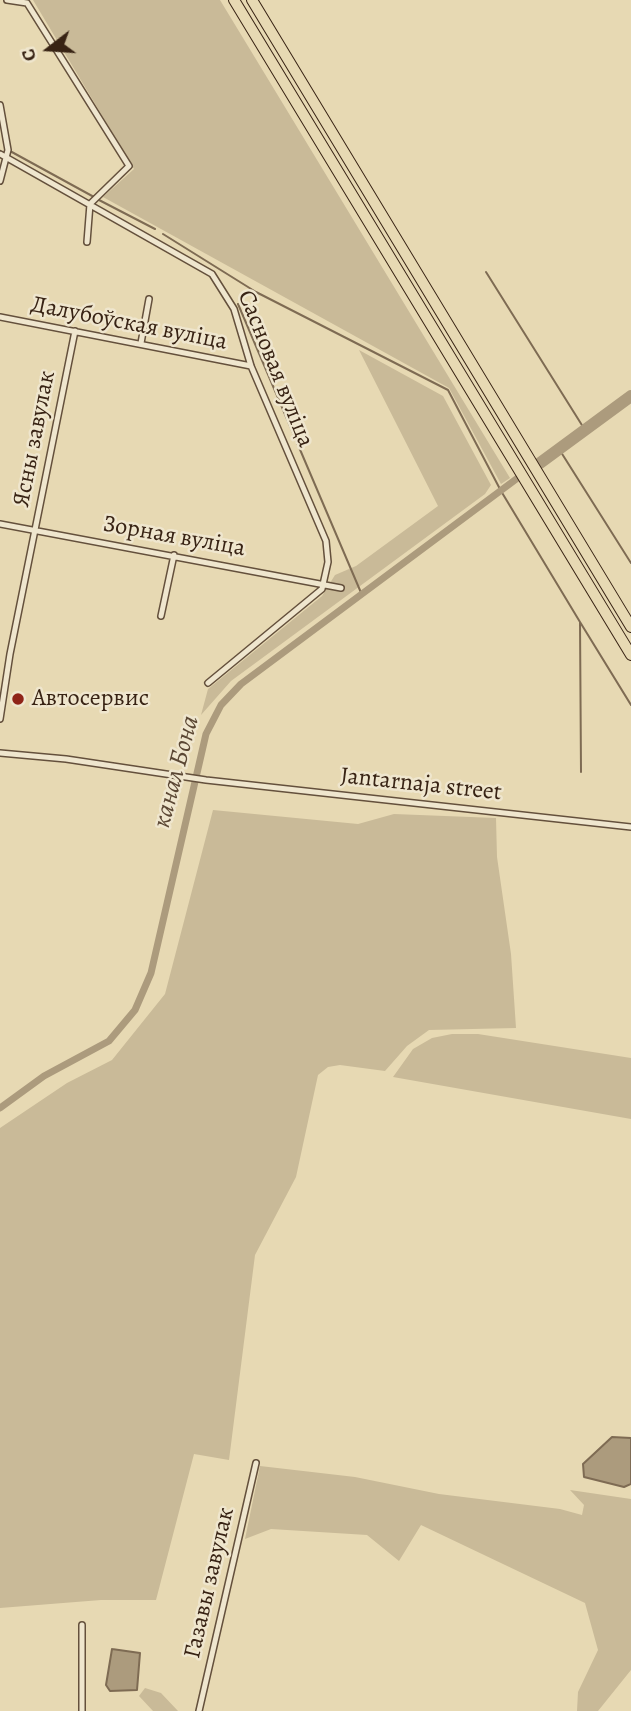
<!DOCTYPE html>
<html>
<head>
<meta charset="utf-8">
<style>
  body { margin:0 }
  #map { position:relative; width:631px; height:1711px; overflow:hidden; background:#e7d9b3; font-family:Alegreya,serif }
  canvas { display:block }
  .north { position:absolute; left:14px; top:14px; width:70px; height:70px; -webkit-text-stroke:5px #efe6ce; paint-order:stroke; rotate:253deg; font-size:19px; font-weight:700; line-height:28px; text-align:center; color:#382314 }
  .north::after { content:''; display:block; margin:auto; width:24px; height:32px; background:#382314; clip-path:polygon(50% 0,100% 100%,50% 72%,0 100%) }
</style>
</head>
<body>
<div id="map">
<canvas width="631" height="1711"></canvas>
<div class="north">С</div>
</div>
<script>
const ctx = document.querySelector('canvas').getContext('2d');
ctx.lineJoin = 'round';
function fillPath(path, color) {
  ctx.fillStyle = color;
  ctx.fill(path, 'evenodd');
}
function shape(rows) {
  const path = new Path2D();
  for (const r of rows) {
    path.moveTo(r[0], r[1]);
    for (let i = 2; i < r.length; i += 2) path.lineTo(r[i], r[i + 1]);
  }
  return path;
}
function strokePath(path, color, width, dash) {
  ctx.strokeStyle = color;
  ctx.lineWidth = width;
  ctx.lineCap = dash ? 'butt' : 'round';
  ctx.setLineDash(dash || []);
  ctx.stroke(path);
}
function label(font, color, halo, rows, align = 'center') {
  ctx.font = font + ' Alegreya,serif';
  ctx.lineWidth = 5;
  ctx.setLineDash([]);
  ctx.textBaseline = 'middle';
  ctx.strokeStyle = halo;
  ctx.fillStyle = color;
  for (const [text, x, y, turn = 0] of rows) {
    ctx.save();
    ctx.translate(x, y);
    ctx.rotate((+turn || 0) * Math.PI / 180);
    ctx.textAlign = isNaN(turn) ? turn : align;
    if (halo) ctx.strokeText(text, 0, 0);
    ctx.fillText(text, 0, 0);
    ctx.restore();
  }
}
fillPath(shape([
  [33,0,220,0,510,478,501,484,449,388,103,197,134,169],
  [359,350,443,396,491,485,485,494,231,681,201,715,208,689,322,596,335,575,356,566,438,506],
  [213,810,358,824,394,814,496,818,497,857,511,954,516,1028,429,1030,407,1046,385,1071,340,1065,328,1067,318,1075,296,1177,255,1255,229,1460,194,1454,156,1600,101,1600,0,1608,0,1128,67,1083,112,1060,165,994],
  [452,1034,478,1034,631,1058,631,1119,393,1077,413,1049,432,1038],
  [260,1466,355,1477,439,1494,560,1509,582,1515,584,1505,570,1490,631,1499,631,1670,598,1711,577,1711,578,1692,598,1650,585,1603,421,1525,399,1561,367,1535,271,1529,245,1539],
  [145,1688,161,1693,178,1711,153,1711,139,1696]
]), '#c9ba98');
const water = shape([
  [612,1437,631,1438,631,1484,624,1487,584,1477,583,1464,612,1437],
  [112,1649,140,1653,137,1690,110,1691,106,1685,112,1649]
]);
fillPath(water, '#ac9b7d');
strokePath(water, '#7e6b53', 2);
strokePath(shape([
  [10,151,94,197],
  [99,200,155,229],
  [163,234,256,292,448,390,501,491,580,622,581,772],
  [486,272,585,430],
  [238,304,362,595],
  [559,449,631,563],
  [580,622,631,705]
]), '#7e6b53', 2);
strokePath(shape([
  [0,1108,44,1076,109,1041,135,1010,151,973,206,734,221,705,241,684,519,477]
]), '#ac9b7d', 7);
strokePath(shape([
  [540,463,631,396]
]), '#ac9b7d', 12);
const street = shape([
  [7,0,27,3,129,166,90,204,87,242],
  [0,105,8,150,0,181],
  [0,154,212,274,234,309,251,366,326,541,328,562,322,589,208,683],
  [0,317,251,366],
  [141,343,149,299],
  [0,524,341,588],
  [161,616,174,555],
  [0,719,10,654,75,331],
  [0,753,66,759,206,780,631,827],
  [82,1711,82,1625],
  [199,1711,256,1463]
]);
const highway = shape([
  [234,0,631,655],
  [252,0,631,627]
]);
strokePath(street, '#64503c', 8);
strokePath(highway, '#382314', 12);
strokePath(street, '#efe6ce', 5);
strokePath(highway, '#e7d9b3', 10);
for (const [x, y, r, color] of [
  [18,699,7,"#8f2418"]
]) {
  const dot = new Path2D();
  dot.arc(x, y, r, 0, 2 * Math.PI);
  ctx.fillStyle = color;
  ctx.fill(dot);
  strokePath(dot, '#efe6ce', 2.5);
}
label('24px', '#382314', '#efe6ce', [
  ["Далубоўская вуліца",129,324,11],
  ["Сасновая вуліца",275,369,68],
  ["Ясны завулак",35,439,-79],
  ["Зорная вуліца",174,537,10],
  ["Jantarnaja street",421,785,6],
  ["Газавы завулак",210,1583,-77]
]);
label('24px', '#382314', '#efe6ce', [
  ["Автосервис",32,699]
], 'left');
label('italic 26px', '#5b4734', '#efe6ce', [
  ["канал Бона",177,772,-75]
]);
</script>
</body>
</html>
